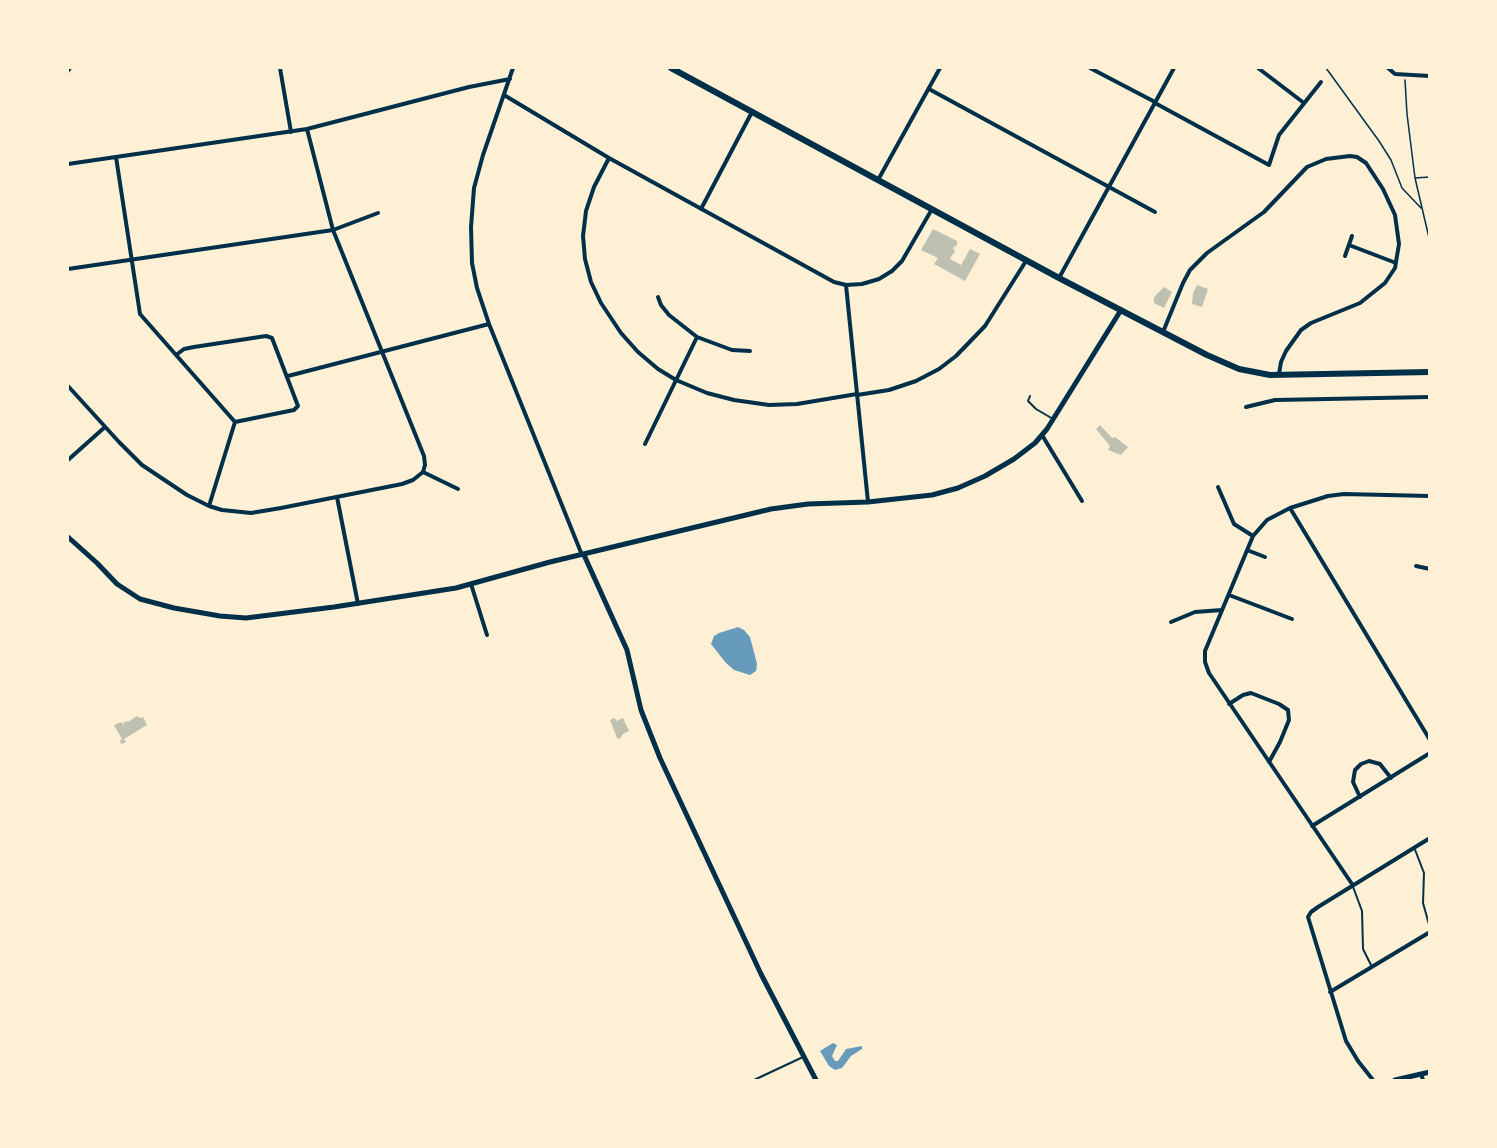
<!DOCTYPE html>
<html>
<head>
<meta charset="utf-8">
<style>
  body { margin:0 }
  #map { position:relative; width:1497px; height:1148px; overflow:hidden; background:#fdf0d5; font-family:"Exo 2",sans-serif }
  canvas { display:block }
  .frame { position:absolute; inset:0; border:69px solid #fdf0d5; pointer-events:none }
</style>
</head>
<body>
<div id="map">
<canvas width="1497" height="1148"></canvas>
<div class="frame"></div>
</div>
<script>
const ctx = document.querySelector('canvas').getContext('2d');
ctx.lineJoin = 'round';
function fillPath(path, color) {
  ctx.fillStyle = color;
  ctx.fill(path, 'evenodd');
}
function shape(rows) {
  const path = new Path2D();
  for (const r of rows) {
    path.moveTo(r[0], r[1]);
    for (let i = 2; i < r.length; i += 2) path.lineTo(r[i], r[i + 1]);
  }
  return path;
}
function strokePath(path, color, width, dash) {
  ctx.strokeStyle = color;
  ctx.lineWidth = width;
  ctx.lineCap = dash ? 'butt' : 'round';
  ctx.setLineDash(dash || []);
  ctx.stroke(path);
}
fillPath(shape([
  [738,627,744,630,750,637,755,656,757,664,756,671,750,675,734,670,726,663,711,644,714,636,719,633],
  [833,1043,837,1045,832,1056,835,1061,838,1061,846,1049,862,1046,862,1049,851,1056,842,1068,835,1070,829,1066,820,1051]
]), '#669bbc');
fillPath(shape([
  [933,229,957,241,957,245,953,248,955,252,952,255,950,259,961,265,970,249,980,254,965,281,934,264,938,258,921,250],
  [1197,285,1208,289,1202,307,1192,304,1193,293],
  [1164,287,1172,292,1164,308,1154,303,1154,297],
  [1100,425,1112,438,1115,437,1128,447,1121,455,1108,450,1110,446,1096,429],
  [137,716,140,718,143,717,147,725,124,739,126,742,121,744,120,741,122,739,114,725,121,722,125,727,123,723,127,721,128,722],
  [615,718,616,721,623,718,629,731,623,734,620,739,617,738,610,720]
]), '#bec0b2');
strokePath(shape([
  [1326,68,1379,141,1391,160,1402,188,1421,208],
  [1405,80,1407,114,1415,178,1430,242],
  [1415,178,1430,177]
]), '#003049', 1.5);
strokePath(shape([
  [1030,396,1028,401,1036,409,1053,419],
  [1414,847,1424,873,1423,903,1430,928],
  [1352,884,1362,911,1363,949,1372,967],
  [754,1080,803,1057]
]), '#003049', 2);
strokePath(shape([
  [280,68,291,132],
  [513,68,483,155,474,188,471,227,472,263,477,288,489,324,582,555],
  [1090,68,1155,102],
  [1258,68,1304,103],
  [1388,68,1395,74,1430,76],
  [68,71,70,68],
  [929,89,1155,212],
  [504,95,609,158,834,282,846,285,862,284,879,279,892,271,902,261,932,209],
  [1155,103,1269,165,1279,135,1321,82],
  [307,129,333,230,424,456,425,465,423,472],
  [116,157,140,314,235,422,209,506],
  [609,158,594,187,586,211,583,236,585,259,591,282,601,303,621,333,638,352,658,369,676,380,707,393,734,400,769,405,797,404,857,394],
  [68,164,307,129,469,87,510,79],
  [878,180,940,68],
  [701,209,752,112],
  [1349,245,1396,263],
  [1345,256,1352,236],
  [68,269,333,230,378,213],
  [1059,278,1174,68],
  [846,285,868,502],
  [658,297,661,305,669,315,697,337,732,350,750,351],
  [1163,332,1183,283,1190,270,1207,253,1264,212,1307,167,1326,159,1350,156,1357,157,1366,163,1383,189,1395,215,1399,244,1395,268,1385,283,1360,303,1311,323,1301,330,1286,351,1281,362,1279,374],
  [176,355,184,349,194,347,266,336,272,338,298,406,294,410,235,422],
  [288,376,489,324],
  [68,386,119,442,142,465,187,495,209,506,222,510,251,513,281,508,402,484,413,480,423,472],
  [857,395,889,390,916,381,939,369,956,356,985,326,1026,261],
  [1246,407,1275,400,1430,397],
  [1042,435,1082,501],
  [645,444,697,337],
  [68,460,105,427],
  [423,472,458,489],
  [1218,487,1234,524,1253,536],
  [337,497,358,604],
  [1290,508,1430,740],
  [1247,550,1265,557],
  [1416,566,1430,569],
  [471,584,487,635],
  [1229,595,1292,619],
  [1171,622,1195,612,1222,610],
  [1229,704,1243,695,1251,693,1279,704,1288,710,1289,720,1280,742,1269,762],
  [1360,797,1353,782,1355,770,1361,764,1369,761,1380,764,1391,778],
  [1312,826,1430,753],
  [1352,884,1209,673,1205,662,1205,651,1253,536,1267,520,1290,508,1328,496,1344,494,1430,496],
  [1330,992,1430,932],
  [1421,1074,1423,1080],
  [1373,1080,1358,1061,1346,1041,1308,917,1311,912,1318,907,1430,838]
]), '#003049', 4);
strokePath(shape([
  [68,537,97,563,117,584,140,599,174,608,220,616,246,618,334,607,456,588,550,562,771,509,808,504,868,502,932,495,958,488,985,476,1014,459,1035,443,1047,429,1121,310],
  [584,555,627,650,641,710,660,758,761,974,816,1080],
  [1395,1080,1430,1072]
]), '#003049', 5);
strokePath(shape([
  [671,68,1059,278,1207,355,1239,369,1270,375,1430,372]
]), '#003049', 6);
</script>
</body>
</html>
